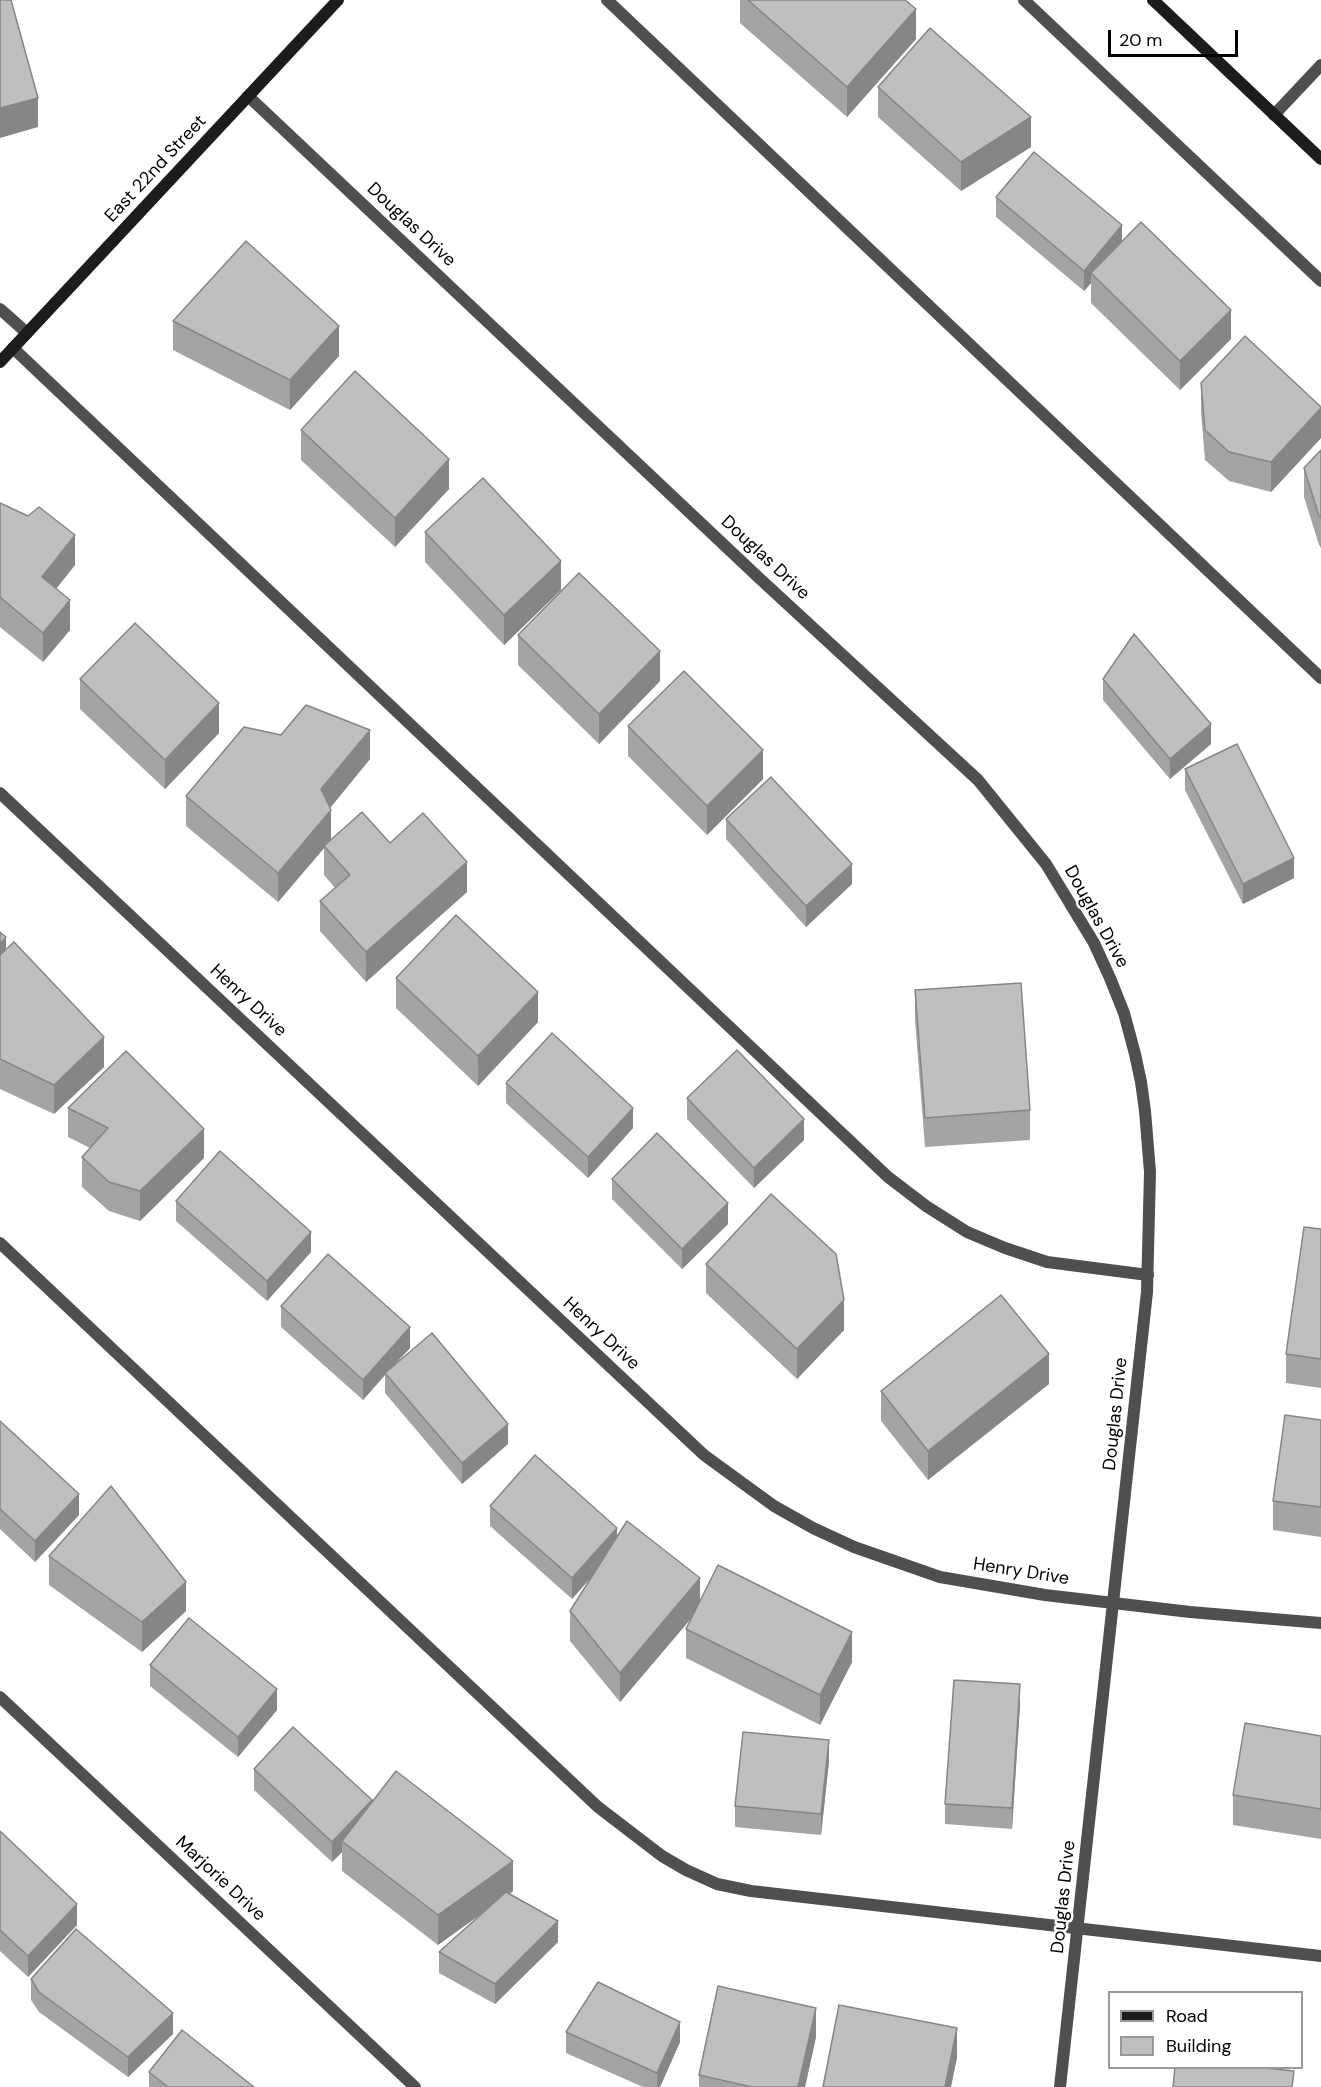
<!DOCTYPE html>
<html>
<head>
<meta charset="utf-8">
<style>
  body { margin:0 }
  #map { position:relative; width:1321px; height:2087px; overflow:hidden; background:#fff; font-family:"DM Sans",sans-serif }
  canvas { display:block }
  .legend { position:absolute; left:1108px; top:1991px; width:195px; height:78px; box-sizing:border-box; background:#fff; border:2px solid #999; margin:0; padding:8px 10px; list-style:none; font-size:18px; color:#000 }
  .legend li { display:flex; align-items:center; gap:12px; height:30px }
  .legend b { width:30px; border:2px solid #999 }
  .scale { position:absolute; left:1108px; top:30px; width:130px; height:27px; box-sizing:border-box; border:3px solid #000; border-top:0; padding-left:8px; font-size:18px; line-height:21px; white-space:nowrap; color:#000; -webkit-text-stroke:4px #fff; paint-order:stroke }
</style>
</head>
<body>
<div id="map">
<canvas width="1321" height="2087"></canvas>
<ul class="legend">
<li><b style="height:8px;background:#1c1c1c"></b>Road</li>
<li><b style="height:16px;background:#bfbfbf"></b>Building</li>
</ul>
<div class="scale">20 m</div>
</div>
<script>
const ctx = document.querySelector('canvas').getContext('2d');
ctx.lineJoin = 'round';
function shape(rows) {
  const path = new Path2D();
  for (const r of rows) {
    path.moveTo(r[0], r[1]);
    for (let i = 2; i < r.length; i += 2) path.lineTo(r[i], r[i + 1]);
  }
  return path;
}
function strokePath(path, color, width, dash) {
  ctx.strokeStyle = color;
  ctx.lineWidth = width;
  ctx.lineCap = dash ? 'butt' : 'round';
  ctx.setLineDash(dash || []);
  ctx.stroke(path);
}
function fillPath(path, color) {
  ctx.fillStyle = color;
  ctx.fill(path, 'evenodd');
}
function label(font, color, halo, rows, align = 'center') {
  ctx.font = font + ' "DM Sans",sans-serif';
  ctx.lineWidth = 5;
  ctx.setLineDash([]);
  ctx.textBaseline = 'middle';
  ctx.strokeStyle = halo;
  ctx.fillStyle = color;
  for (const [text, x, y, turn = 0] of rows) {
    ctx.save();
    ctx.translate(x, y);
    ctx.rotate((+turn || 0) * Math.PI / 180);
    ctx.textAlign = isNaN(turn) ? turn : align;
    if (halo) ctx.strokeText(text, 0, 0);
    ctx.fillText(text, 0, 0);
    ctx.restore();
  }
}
strokePath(shape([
  [607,0,1321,678],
  [0,309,27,333],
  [13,348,888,1177,926,1206,967,1232,1005,1248,1047,1262,1148,1275],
  [0,1243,598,1807,662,1856,686,1870,717,1884,751,1891,1321,1956]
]), '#4f4f4f', 12);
strokePath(shape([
  [1024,0,1321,281],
  [248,96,758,577,978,780,1046,864,1094,943,1110,978,1124,1013,1135,1054,1141,1082,1145,1111,1150,1172,1147,1292,1060,2087],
  [1274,115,1321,65],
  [0,793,704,1455,774,1506,813,1528,854,1547,940,1577,1045,1595,1190,1612,1321,1623],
  [0,1697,415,2087]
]), '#4f4f4f', 12);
strokePath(shape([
  [1153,0,1321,159],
  [0,362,338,0]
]), '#1c1c1c', 12);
fillPath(shape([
  [740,0,905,0,916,39,847,117,740,23],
  [878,87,1031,147,961,191,878,117],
  [996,197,1122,242,1231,339,1180,390,1091,303,1091,283,1084,291,996,217],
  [173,321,339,356,290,410,173,350],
  [1201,383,1321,407,1321,438,1271,492,1229,481,1205,460,1201,412],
  [301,430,449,489,395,547,301,460],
  [1321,450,1321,548,1319,545,1304,497,1304,468],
  [0,503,75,565,56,589,70,630,43,662,0,627],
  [425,532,561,590,504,645,425,562],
  [518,635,660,681,599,744,518,665],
  [80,679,219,733,165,789,80,709],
  [1103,679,1211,744,1170,779,1103,700],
  [628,726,763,779,707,835,628,756],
  [370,759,330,808,331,840,390,843,467,892,366,982,320,931,320,901,335,888,324,875,324,848,278,902,186,826,186,796],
  [1185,769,1294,878,1243,904,1185,790],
  [726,819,852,884,806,927,726,839],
  [0,932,6,950,104,1067,54,1114,0,1089],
  [396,978,538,1022,478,1086,396,1008],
  [915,990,1030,1110,1030,1140,925,1147,915,1020],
  [506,1083,633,1128,588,1178,506,1103],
  [687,1098,804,1140,754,1188,687,1119],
  [68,1108,204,1158,140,1221,109,1211,82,1187,82,1157,90,1148,68,1137],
  [612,1179,728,1224,682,1269,612,1199],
  [176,1201,311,1252,267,1301,176,1221],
  [1321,1229,1321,1388,1286,1383,1286,1354],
  [706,1264,844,1330,797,1379,706,1293],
  [281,1306,410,1348,394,1365,508,1444,462,1484,385,1393,385,1375,363,1400,281,1327],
  [1049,1384,928,1480,881,1421,881,1391],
  [1321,1420,1321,1537,1273,1530,1273,1501],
  [0,1421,79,1515,35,1562,0,1529],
  [490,1506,617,1537,700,1602,852,1662,820,1725,686,1658,686,1629,693,1616,620,1702,570,1641,570,1611,591,1577,572,1599,490,1526],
  [49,1556,186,1611,142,1652,49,1585],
  [150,1665,277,1710,238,1757,150,1686],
  [1020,1705,1012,1829,945,1824,945,1804],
  [1321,1736,1321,1839,1233,1825,1233,1795],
  [829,1761,821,1835,735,1827,735,1806],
  [254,1769,372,1803,513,1891,510,1894,558,1942,495,2004,439,1973,439,1952,483,1912,438,1945,342,1871,342,1852,332,1862,254,1790],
  [0,1831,77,1925,28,1977,0,1951],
  [31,1979,173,2034,128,2077,39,2012,31,2000],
  [566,2032,680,2042,660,2087,643,2087,566,2053],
  [816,2037,805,2087,699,2087,699,2075],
  [149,2072,254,2087,149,2087]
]), '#a4a4a4');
fillPath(shape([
  [916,9,916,39,847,117,847,87],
  [38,98,38,127,0,138,0,108],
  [1031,117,1031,147,961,191,961,162],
  [1122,225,1122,246,1091,273,1091,283,1084,291,1084,271],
  [1231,310,1231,339,1180,390,1180,361],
  [339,326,339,356,290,410,290,380],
  [1321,408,1321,438,1271,492,1271,462],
  [449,459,449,489,395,547,395,518],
  [75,535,75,565,42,606,42,577],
  [561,561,561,590,504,645,504,615],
  [70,600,70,630,43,662,43,633],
  [660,651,660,681,599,744,599,714],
  [219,703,219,733,165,789,165,760],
  [1211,724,1211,744,1170,779,1170,759],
  [370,730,370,759,321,819,321,789],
  [763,750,763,779,707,835,707,806],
  [331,810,331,840,278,902,278,873],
  [1294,858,1294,878,1243,904,1243,884],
  [467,862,467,892,366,982,366,952],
  [852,864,852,884,806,927,806,906],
  [6,937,6,967,0,973,0,944],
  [538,992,538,1022,478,1086,478,1056],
  [104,1037,104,1067,54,1114,54,1085],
  [633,1108,633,1128,588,1178,588,1157],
  [804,1119,804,1140,754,1188,754,1168],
  [204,1129,204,1158,140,1221,140,1191],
  [728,1203,728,1224,682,1269,682,1249],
  [311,1232,311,1252,267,1301,267,1281],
  [844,1300,844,1330,797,1379,797,1349],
  [410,1327,410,1348,386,1374,385,1373,385,1375,363,1400,363,1380],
  [1049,1354,1049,1384,928,1480,928,1451],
  [508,1424,508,1444,462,1484,462,1463],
  [79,1494,79,1515,35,1562,35,1541],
  [617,1528,617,1548,572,1599,572,1578],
  [700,1578,700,1608,620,1702,620,1673],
  [186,1582,186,1611,142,1652,142,1622],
  [852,1632,852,1662,820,1725,820,1695],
  [1020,1684,1020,1705,1012,1829,1012,1808],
  [277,1689,277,1710,238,1757,238,1737],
  [829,1740,829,1761,821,1835,821,1814],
  [372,1800,372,1820,342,1841,342,1852,332,1862,332,1842],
  [513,1861,513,1891,438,1945,438,1915],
  [77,1904,77,1925,28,1977,28,1956],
  [558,1921,558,1942,495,2004,495,1984],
  [816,2008,816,2037,805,2087,798,2087],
  [173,2013,173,2034,128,2077,128,2057],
  [680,2022,680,2042,660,2087,657,2087,657,2073],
  [957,2028,957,2058,951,2087,945,2087]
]), '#868686');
const building = shape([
  [0,0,11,0,38,98,0,108,0,0],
  [748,0,905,0,916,9,847,87,748,0],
  [930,28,1031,117,961,162,878,87,930,28],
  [1034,152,1122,225,1084,271,996,197,1034,152],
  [1141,222,1231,310,1180,361,1091,273,1141,222],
  [246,241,339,326,290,380,173,321,246,241],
  [1245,336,1321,407,1321,408,1271,462,1229,452,1205,430,1201,383,1245,336],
  [355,371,449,459,395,518,301,430,355,371],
  [1321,450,1321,518,1319,516,1304,468,1321,450],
  [483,478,561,561,504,615,425,532,483,478],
  [0,503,28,516,39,507,75,535,42,577,70,600,43,633,0,597,0,503],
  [579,573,660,651,599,714,518,635,579,573],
  [135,623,219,703,165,760,80,679,135,623],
  [1134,634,1211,724,1170,759,1103,679,1134,634],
  [684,671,763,750,707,806,628,726,684,671],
  [306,705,370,730,321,789,331,810,278,873,186,796,244,727,281,735,306,705],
  [1237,744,1294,858,1243,884,1185,769,1237,744],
  [771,777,852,864,806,906,726,819,771,777],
  [362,812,390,843,423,813,467,862,366,952,320,901,350,875,324,846,362,812],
  [456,915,538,992,478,1056,396,978,456,915],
  [0,932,6,937,0,944,0,932],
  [14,942,104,1037,54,1085,0,1059,0,955,14,942],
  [1021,983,1030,1110,925,1118,915,990,1021,983],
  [552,1033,633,1108,588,1157,506,1083,552,1033],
  [737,1050,804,1119,754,1168,687,1098,737,1050],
  [126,1051,204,1129,140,1191,109,1182,82,1157,108,1128,68,1108,126,1051],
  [657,1133,728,1203,682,1249,612,1179,657,1133],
  [220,1151,311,1232,267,1281,176,1201,220,1151],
  [771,1194,836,1254,844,1300,797,1349,706,1264,771,1194],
  [1304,1227,1321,1229,1321,1359,1286,1354,1304,1227],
  [328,1254,410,1327,363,1380,281,1306,328,1254],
  [1001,1295,1049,1354,928,1451,881,1391,1001,1295],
  [432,1333,508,1424,462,1463,385,1373,432,1333],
  [1285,1415,1321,1420,1321,1507,1273,1501,1285,1415],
  [0,1421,79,1494,35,1541,0,1509,0,1421],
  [535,1455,617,1528,572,1578,490,1506,535,1455],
  [111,1486,186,1582,142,1622,49,1556,111,1486],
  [627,1521,700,1578,620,1673,570,1611,627,1521],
  [718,1565,852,1632,820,1695,686,1629,718,1565],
  [189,1618,277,1689,238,1737,150,1665,189,1618],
  [954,1680,1020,1684,1012,1808,945,1804,954,1680],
  [1245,1723,1321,1736,1321,1809,1233,1795,1245,1723],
  [293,1727,372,1800,332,1842,254,1769,293,1727],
  [743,1732,829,1740,821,1814,735,1806,743,1732],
  [396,1771,513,1861,438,1915,342,1841,396,1771],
  [0,1831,77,1904,28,1956,0,1930,0,1831],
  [506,1892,558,1921,495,1984,439,1952,506,1892],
  [76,1929,173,2013,128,2057,39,1992,31,1979,76,1929],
  [598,1982,680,2022,657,2073,566,2032,598,1982],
  [718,1986,816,2008,798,2087,752,2087,699,2075,718,1986],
  [839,2005,957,2028,945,2087,823,2087,839,2005],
  [182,2030,254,2087,168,2087,149,2072,182,2030],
  [1175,2067,1256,2067,1294,2071,1292,2087,1173,2087,1175,2067]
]);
fillPath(building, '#bfbfbf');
strokePath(building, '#868686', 1.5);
label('18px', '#000', '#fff', [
  ["East 22nd Street",156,169,-47],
  ["Douglas Drive",411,225,43],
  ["Douglas Drive",765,558,43],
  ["Douglas Drive",1096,917,61],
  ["Henry Drive",248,1001,43],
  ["Henry Drive",601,1334,43],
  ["Douglas Drive",1116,1414,-84],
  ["Henry Drive",1021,1572,9],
  ["Marjorie Drive",220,1879,43],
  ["Douglas Drive",1064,1897,-84]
]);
</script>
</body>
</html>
